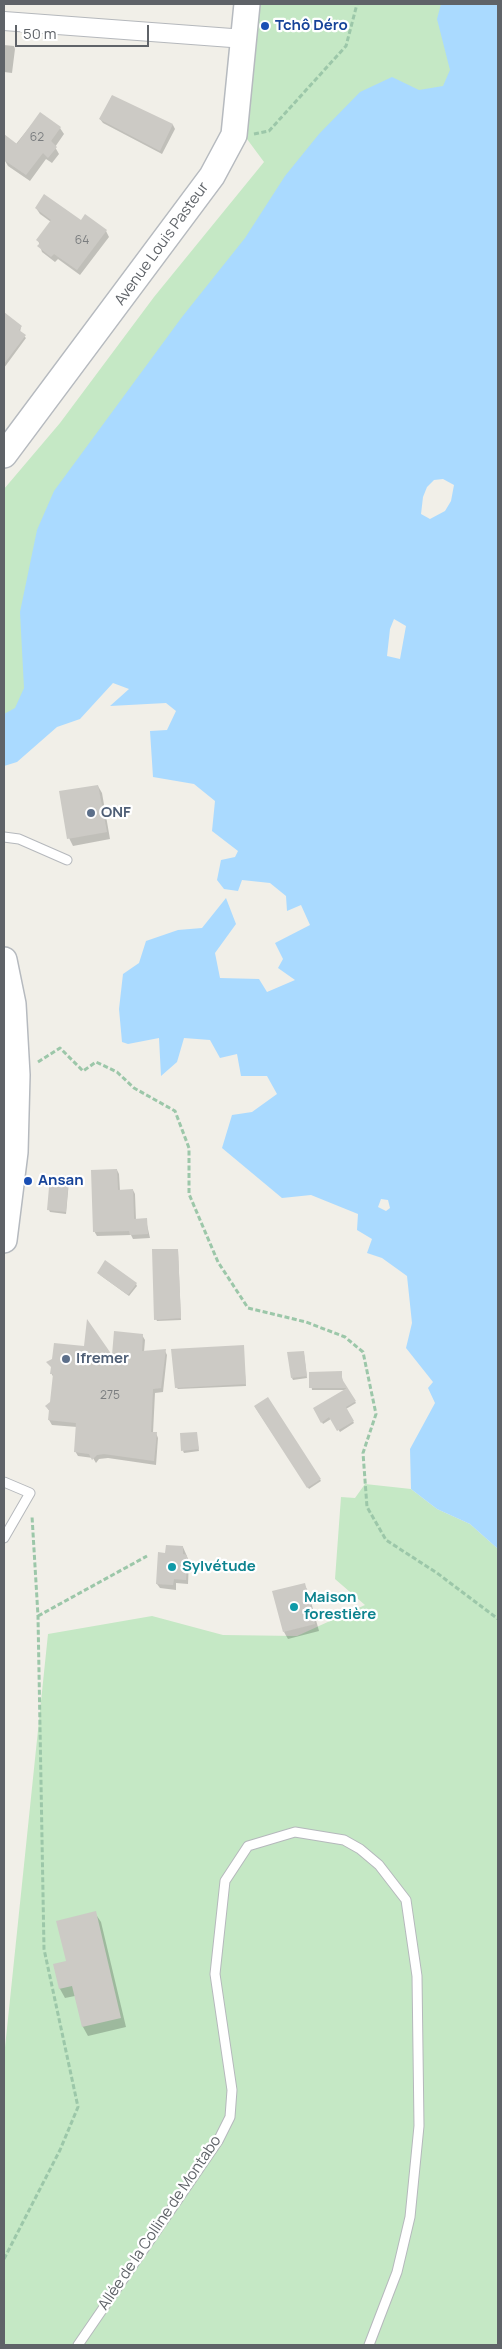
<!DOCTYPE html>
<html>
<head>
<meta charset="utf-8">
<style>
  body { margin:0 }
  #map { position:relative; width:502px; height:2349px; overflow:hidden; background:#f1efe8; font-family:Manrope,sans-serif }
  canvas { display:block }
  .frame { position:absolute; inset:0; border:5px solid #5f6368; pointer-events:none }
  .scale { position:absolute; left:15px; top:25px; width:134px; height:22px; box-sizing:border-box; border:2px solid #5f6368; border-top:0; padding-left:6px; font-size:15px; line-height:18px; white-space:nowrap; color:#5f6368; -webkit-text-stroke:4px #fff; paint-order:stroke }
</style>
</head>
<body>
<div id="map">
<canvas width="502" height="2349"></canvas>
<div class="frame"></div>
<div class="scale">50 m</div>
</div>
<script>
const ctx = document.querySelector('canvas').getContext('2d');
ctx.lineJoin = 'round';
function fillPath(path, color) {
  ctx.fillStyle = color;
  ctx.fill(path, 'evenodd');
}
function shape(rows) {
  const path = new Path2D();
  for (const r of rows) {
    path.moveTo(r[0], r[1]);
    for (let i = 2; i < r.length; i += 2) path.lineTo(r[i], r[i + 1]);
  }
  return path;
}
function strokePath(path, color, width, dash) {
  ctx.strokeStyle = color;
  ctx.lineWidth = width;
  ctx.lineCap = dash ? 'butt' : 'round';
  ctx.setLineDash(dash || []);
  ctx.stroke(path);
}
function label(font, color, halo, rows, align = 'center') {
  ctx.font = font + ' Manrope,sans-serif';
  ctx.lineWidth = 4.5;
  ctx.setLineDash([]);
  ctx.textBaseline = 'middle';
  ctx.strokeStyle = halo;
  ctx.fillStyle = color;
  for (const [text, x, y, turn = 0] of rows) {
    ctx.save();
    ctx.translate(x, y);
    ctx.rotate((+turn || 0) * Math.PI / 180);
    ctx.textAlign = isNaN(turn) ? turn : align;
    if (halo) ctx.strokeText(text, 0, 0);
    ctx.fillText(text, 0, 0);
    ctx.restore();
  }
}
fillPath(shape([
  [256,4,498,4,133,637,4,719,4,489,60,423,154,297,264,162,244,135],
  [365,1484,411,1489,437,1509,470,1524,498,1549,498,2345,4,2345,4,2057,48,1634,152,1616,223,1635,297,1636,365,1605,335,1579,341,1497,355,1498]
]), '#c5e8c5');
fillPath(shape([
  [441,4,498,4,498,1549,470,1524,437,1509,411,1489,410,1449,435,1403,428,1388,433,1382,406,1348,412,1323,407,1276,382,1258,367,1253,372,1239,357,1230,358,1214,311,1195,282,1198,222,1148,232,1115,252,1112,277,1094,267,1076,241,1076,237,1054,220,1058,210,1040,184,1038,177,1062,161,1076,159,1038,128,1044,122,1042,119,1009,123,974,139,963,146,941,178,930,202,928,226,898,236,924,215,953,220,978,259,979,267,992,295,980,278,968,283,959,275,943,310,925,301,905,287,911,286,896,270,883,242,880,238,891,224,889,217,880,221,860,235,857,238,851,212,831,215,801,194,784,153,777,150,731,167,730,176,711,166,703,110,706,129,689,113,683,80,719,57,727,17,762,4,766,4,714,15,708,24,688,20,612,37,530,54,491,182,317,245,238,285,176,319,134,360,92,392,77,419,90,443,86,450,70,437,19],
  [443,479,454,485,451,501,445,511,430,519,421,514,423,497,427,487,434,480],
  [394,619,406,626,400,659,387,656,390,629],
  [381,1199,388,1200,390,1208,386,1211,378,1207]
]), '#aadaff');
fillPath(shape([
  [4,45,14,46,15,49,12,73,4,72,4,75],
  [112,96,173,125,175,129,162,154,103,123,100,119],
  [40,114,60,128,64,134,55,147,59,154,52,163,46,159,30,181,8,166,4,159],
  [36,208,106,231,109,237,80,275,58,259,55,262,42,252,38,240,51,222,40,214],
  [4,319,21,327,20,332,26,338,4,368],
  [98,786,102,793,110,839,73,846,69,838],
  [117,1170,119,1174,120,1191,133,1190,135,1194,136,1220,146,1220,150,1238,133,1239,131,1235,97,1236,94,1231],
  [52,1177,68,1178,69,1181,66,1214,50,1212,49,1210],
  [178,1250,181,1320,157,1321,156,1319],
  [100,1275,136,1284,137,1286,129,1296],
  [142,1335,145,1340,144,1352,165,1351,167,1355,163,1392,155,1393,153,1433,156,1433,158,1438,156,1465,108,1458,99,1459,96,1463,93,1458,78,1456,75,1451,77,1427,52,1425,49,1420,50,1412,46,1406,51,1403,54,1378,51,1373,112,1359],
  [243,1347,246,1386,178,1389,176,1387],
  [304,1354,307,1378,293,1380,292,1378],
  [341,1372,343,1382,356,1403,346,1409,354,1423,340,1432,331,1419,323,1424,315,1409,346,1390,312,1390,310,1373],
  [267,1399,321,1481,309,1489,255,1407],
  [196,1433,199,1451,184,1453,183,1451],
  [183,1547,189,1561,188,1584,176,1583,176,1590,160,1588,157,1584,166,1554],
  [304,1584,308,1591,319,1631,288,1639,284,1632],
  [95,1913,101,1922,126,2027,88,2036,83,2027,75,1996,65,1998,60,1989,54,1965,67,1962]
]), '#0003');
fillPath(shape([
  [112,95,173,124,160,151,99,119],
  [40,112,61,127,51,141,57,147,48,158,43,153,26,175,4,160,4,134,17,144],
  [44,194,81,220,85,214,107,230,77,270,54,254,51,257,37,246,40,243,36,240,51,220,35,208],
  [4,312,22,326,19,330,26,335,4,364],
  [98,785,107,832,67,839,59,791],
  [117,1169,118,1190,133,1189,134,1219,147,1218,148,1234,130,1235,129,1231,93,1232,91,1170],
  [50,1176,69,1177,66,1212,47,1210],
  [152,1249,178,1249,181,1318,154,1320],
  [105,1260,137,1283,128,1295,97,1273],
  [87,1319,112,1355,114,1331,143,1334,142,1351,166,1349,161,1388,153,1389,151,1432,157,1432,154,1461,104,1454,97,1455,92,1460,89,1454,74,1452,76,1423,48,1420,49,1410,45,1406,50,1402,53,1374,50,1374,51,1367,46,1362,52,1359,54,1343,84,1346],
  [244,1345,246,1384,175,1388,171,1349],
  [304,1351,307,1376,291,1378,287,1352],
  [342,1371,342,1379,356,1401,346,1407,354,1421,337,1431,329,1417,321,1423,313,1408,347,1388,309,1388,309,1372],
  [268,1397,321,1479,307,1488,254,1406],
  [197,1432,199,1449,181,1451,180,1433],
  [166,1545,183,1546,183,1554,187,1555,186,1580,174,1579,173,1585,156,1584,158,1552,165,1553],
  [305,1583,315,1624,283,1632,272,1591],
  [96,1911,121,2018,82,2027,72,1986,59,1989,53,1964,66,1961,56,1921]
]), '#cccac5');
const lane = shape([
  [4,837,19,839,67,860],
  [4,1482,30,1493,4,1538],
  [78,2345,218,2141,230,2117,232,2090,215,1974,225,1881,248,1846,295,1832,344,1840,360,1849,379,1865,406,1900,417,1976,419,2126,410,2217,397,2272,369,2345]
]);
const street = shape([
  [4,21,245,39]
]);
const secondary = shape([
  [4,455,212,176,234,135,247,4],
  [4,960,13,1004,17,1075,15,1152,4,1240]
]);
strokePath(lane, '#b5b8bc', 11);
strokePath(street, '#b5b8bc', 20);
strokePath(secondary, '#b6babf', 28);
strokePath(shape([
  [254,134,269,131,346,46,357,4],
  [38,1062,60,1048,83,1071,96,1062,117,1072,134,1088,175,1111,189,1148,189,1194,218,1262,248,1308,306,1322,345,1337,363,1352,376,1414,363,1453,367,1507,386,1540,437,1573,498,1619],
  [38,1616,147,1556],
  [4,2259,60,2150,78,2107,44,1949,38,1616,32,1516]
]), '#9cc7a9', 3, [5, 2.5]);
strokePath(lane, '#fff', 9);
strokePath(street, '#fff', 18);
strokePath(secondary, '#fff', 25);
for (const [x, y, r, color] of [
  [265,26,5,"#1a4fb4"],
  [91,813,5,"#5c6f8a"],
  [28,1181,5,"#1a4fb4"],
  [66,1359,5,"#5c6f8a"],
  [172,1567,5,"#0f9aa8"],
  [294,1607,5,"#0f9aa8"]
]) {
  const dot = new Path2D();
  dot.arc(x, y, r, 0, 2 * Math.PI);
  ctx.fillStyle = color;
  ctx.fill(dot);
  strokePath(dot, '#fff', 2);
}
label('12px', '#7a7d7f', null, [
  ["62",37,138],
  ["64",82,241],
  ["275",110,1396]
]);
label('bold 15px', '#164399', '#fff', [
  ["Tchô Déro",275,26],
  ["Ansan",38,1181]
], 'left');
label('15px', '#5f6368', '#fff', [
  ["Avenue Louis Pasteur",162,244,-54],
  ["Allée de la Colline de Montabo",160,2223,-56]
]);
label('bold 15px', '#4e5e75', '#fff', [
  ["ONF",101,813],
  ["Ifremer",76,1359]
], 'left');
label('bold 15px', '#0d838f', '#fff', [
  ["Sylvétude",182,1567],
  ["Maison",304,1598],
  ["forestière",304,1615]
], 'left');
</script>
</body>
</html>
